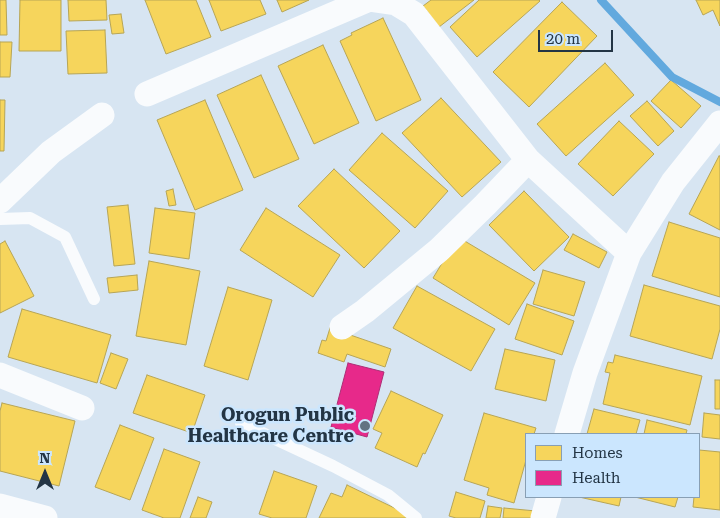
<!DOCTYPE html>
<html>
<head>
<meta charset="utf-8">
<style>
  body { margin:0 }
  #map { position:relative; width:720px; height:518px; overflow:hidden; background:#d7e5f2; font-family:"Roboto Serif",serif }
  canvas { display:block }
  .legend { position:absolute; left:525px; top:433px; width:175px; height:65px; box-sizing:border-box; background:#cbe6fe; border:1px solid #889fb4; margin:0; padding:6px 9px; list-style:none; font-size:15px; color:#233545 }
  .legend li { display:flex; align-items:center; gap:10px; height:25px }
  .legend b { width:25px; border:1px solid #889fb4 }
  .north { position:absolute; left:20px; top:448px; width:50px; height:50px; -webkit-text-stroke:4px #cbe6fe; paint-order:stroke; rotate:0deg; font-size:14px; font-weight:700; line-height:20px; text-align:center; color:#233545 }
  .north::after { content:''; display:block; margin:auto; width:18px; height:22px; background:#233545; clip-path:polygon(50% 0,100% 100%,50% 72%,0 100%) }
  .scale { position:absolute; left:538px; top:30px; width:75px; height:22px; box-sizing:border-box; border:2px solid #233545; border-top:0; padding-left:6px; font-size:15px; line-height:18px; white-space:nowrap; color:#233545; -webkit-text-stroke:4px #cbe6fe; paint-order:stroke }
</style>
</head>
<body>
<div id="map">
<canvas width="720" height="518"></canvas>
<ul class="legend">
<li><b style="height:14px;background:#f6d55c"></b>Homes</li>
<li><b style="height:14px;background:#e7298a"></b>Health</li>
</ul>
<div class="north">N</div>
<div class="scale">20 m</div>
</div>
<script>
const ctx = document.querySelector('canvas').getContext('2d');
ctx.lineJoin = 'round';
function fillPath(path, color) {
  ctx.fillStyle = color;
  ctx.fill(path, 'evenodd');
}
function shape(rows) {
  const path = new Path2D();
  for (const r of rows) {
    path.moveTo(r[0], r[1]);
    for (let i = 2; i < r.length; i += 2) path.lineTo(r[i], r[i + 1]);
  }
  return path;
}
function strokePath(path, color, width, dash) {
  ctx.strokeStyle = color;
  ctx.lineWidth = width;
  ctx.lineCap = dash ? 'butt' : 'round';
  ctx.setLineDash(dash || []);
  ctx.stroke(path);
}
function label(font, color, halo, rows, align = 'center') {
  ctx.font = font + ' "Roboto Serif",serif';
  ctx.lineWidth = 5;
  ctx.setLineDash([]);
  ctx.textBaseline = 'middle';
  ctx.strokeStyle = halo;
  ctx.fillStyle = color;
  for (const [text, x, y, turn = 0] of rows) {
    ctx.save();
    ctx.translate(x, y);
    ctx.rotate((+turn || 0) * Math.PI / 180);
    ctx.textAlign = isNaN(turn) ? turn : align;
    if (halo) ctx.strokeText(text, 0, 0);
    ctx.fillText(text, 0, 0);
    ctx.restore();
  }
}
const homes = shape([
  [0,0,6,0,7,35,0,35,0,0],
  [20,0,61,0,61,51,19,51,20,0],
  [68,0,106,0,107,20,69,21,68,0],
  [145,0,196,0,211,37,166,54,145,0],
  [209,0,260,0,266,14,221,31,209,0],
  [277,0,309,0,282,12,277,0],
  [431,0,474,0,439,27,423,6,431,0],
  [479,0,539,0,540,1,477,57,450,27,479,0],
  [696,0,720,0,720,26,713,10,703,15,696,0],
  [562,2,597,36,529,107,493,72,562,2],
  [121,14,124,33,112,34,109,15,121,14],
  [383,18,421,100,376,121,340,41,352,35,351,33,383,18],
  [105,30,107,73,68,74,66,31,105,30],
  [0,42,12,42,10,77,0,77,0,42],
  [323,45,359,123,314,144,278,66,323,45],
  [605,63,634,95,566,156,537,124,605,63],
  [261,75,299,159,254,178,217,95,261,75],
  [671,80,701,106,681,128,651,101,671,80],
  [441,98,501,162,462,197,402,133,441,98],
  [0,100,5,100,4,151,0,151,0,100],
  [205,100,243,190,195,210,157,120,205,100],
  [647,101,674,131,658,146,630,116,647,101],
  [619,121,654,154,613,196,578,164,619,121],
  [382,133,448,191,415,228,349,170,382,133],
  [719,156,720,156,720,230,689,214,719,156],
  [334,169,400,231,364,268,298,206,334,169],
  [173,189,176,205,169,206,166,191,173,189],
  [524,191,569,237,534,271,489,225,524,191],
  [128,205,135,264,114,266,107,207,128,205],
  [155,208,195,213,189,259,149,253,155,208],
  [266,208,340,255,313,297,240,250,266,208],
  [669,222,720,238,720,297,652,276,669,222],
  [573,234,607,252,599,268,564,250,573,234],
  [458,237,535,283,509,325,433,278,458,237],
  [5,241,34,296,0,313,0,244,5,241],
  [149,261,200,271,186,345,136,336,149,261],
  [543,270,585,282,574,316,533,304,543,270],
  [137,275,138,290,109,293,107,278,137,275],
  [644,285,720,306,720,329,712,359,630,336,644,285],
  [417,286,495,329,471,371,393,328,417,286],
  [228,287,272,300,248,380,204,366,228,287],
  [527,304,574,321,562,355,515,339,527,304],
  [22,309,111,335,97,383,8,357,22,309],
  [330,328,391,349,385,367,347,354,344,362,318,353,322,340,326,341,330,328],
  [505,349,555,360,546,401,495,389,505,349],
  [111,353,128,359,116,389,100,383,111,353],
  [615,355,702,376,690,425,603,404,610,373,605,372,608,362,613,363,615,355],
  [147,375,205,395,192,433,133,413,147,375],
  [715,380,720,380,720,409,715,409,715,380],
  [391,391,443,415,425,454,423,453,417,467,375,448,382,433,373,429,391,391],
  [2,403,75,421,59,486,0,471,0,411,2,403],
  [594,409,640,420,636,434,587,434,594,409],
  [484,413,536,428,534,434,526,434,526,460,514,503,487,495,489,488,464,480,484,413],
  [704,413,720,415,720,439,702,437,704,413],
  [647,420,687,430,686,434,644,434,647,420],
  [120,425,154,438,130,500,95,487,120,425],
  [164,449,200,462,180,518,164,518,142,510,164,449],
  [699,450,720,452,720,510,693,507,694,497,699,497,699,450],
  [274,471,317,486,306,518,272,518,259,514,274,471],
  [347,485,411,516,410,518,319,518,331,493,342,497,347,485],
  [456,492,485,501,480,518,456,518,449,516,456,492],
  [198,497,212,502,206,518,190,518,198,497],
  [579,497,621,497,619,506,579,497],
  [635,497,678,497,675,507,635,497],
  [488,506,502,508,500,518,486,518,488,506],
  [504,508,536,511,536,518,503,518,504,508]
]);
fillPath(homes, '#f6d55c');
strokePath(homes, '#b7a555', 1);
const health = shape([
  [348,363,384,372,367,437,331,427,348,363]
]);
fillPath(health, '#e7298a');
strokePath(health, '#ac2d75', 1);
strokePath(shape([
  [601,0,672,77,720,102]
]), '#62a9de', 8);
strokePath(shape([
  [0,219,30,218,65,237,94,299],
  [241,423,333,466,388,495,416,518]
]), '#f9fbfd', 12);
strokePath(shape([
  [375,0,396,3,414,14,528,160,629,253],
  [147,94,367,0],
  [0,201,51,152,102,115],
  [342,327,365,311,439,250,485,205,528,160],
  [0,375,82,408],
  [567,434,585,373,629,253,673,182,720,123],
  [0,506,45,518],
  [543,518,549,497]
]), '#f9fbfd', 25);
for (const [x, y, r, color] of [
  [365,426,6,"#627382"]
]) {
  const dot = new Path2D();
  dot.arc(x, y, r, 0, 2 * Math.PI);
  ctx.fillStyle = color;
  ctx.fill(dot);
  strokePath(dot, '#cbe6fe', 2);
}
label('bold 18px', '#233545', '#cbe6fe', [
  ["Orogun Public",354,416],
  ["Healthcare Centre",354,437]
], 'right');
</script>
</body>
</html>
